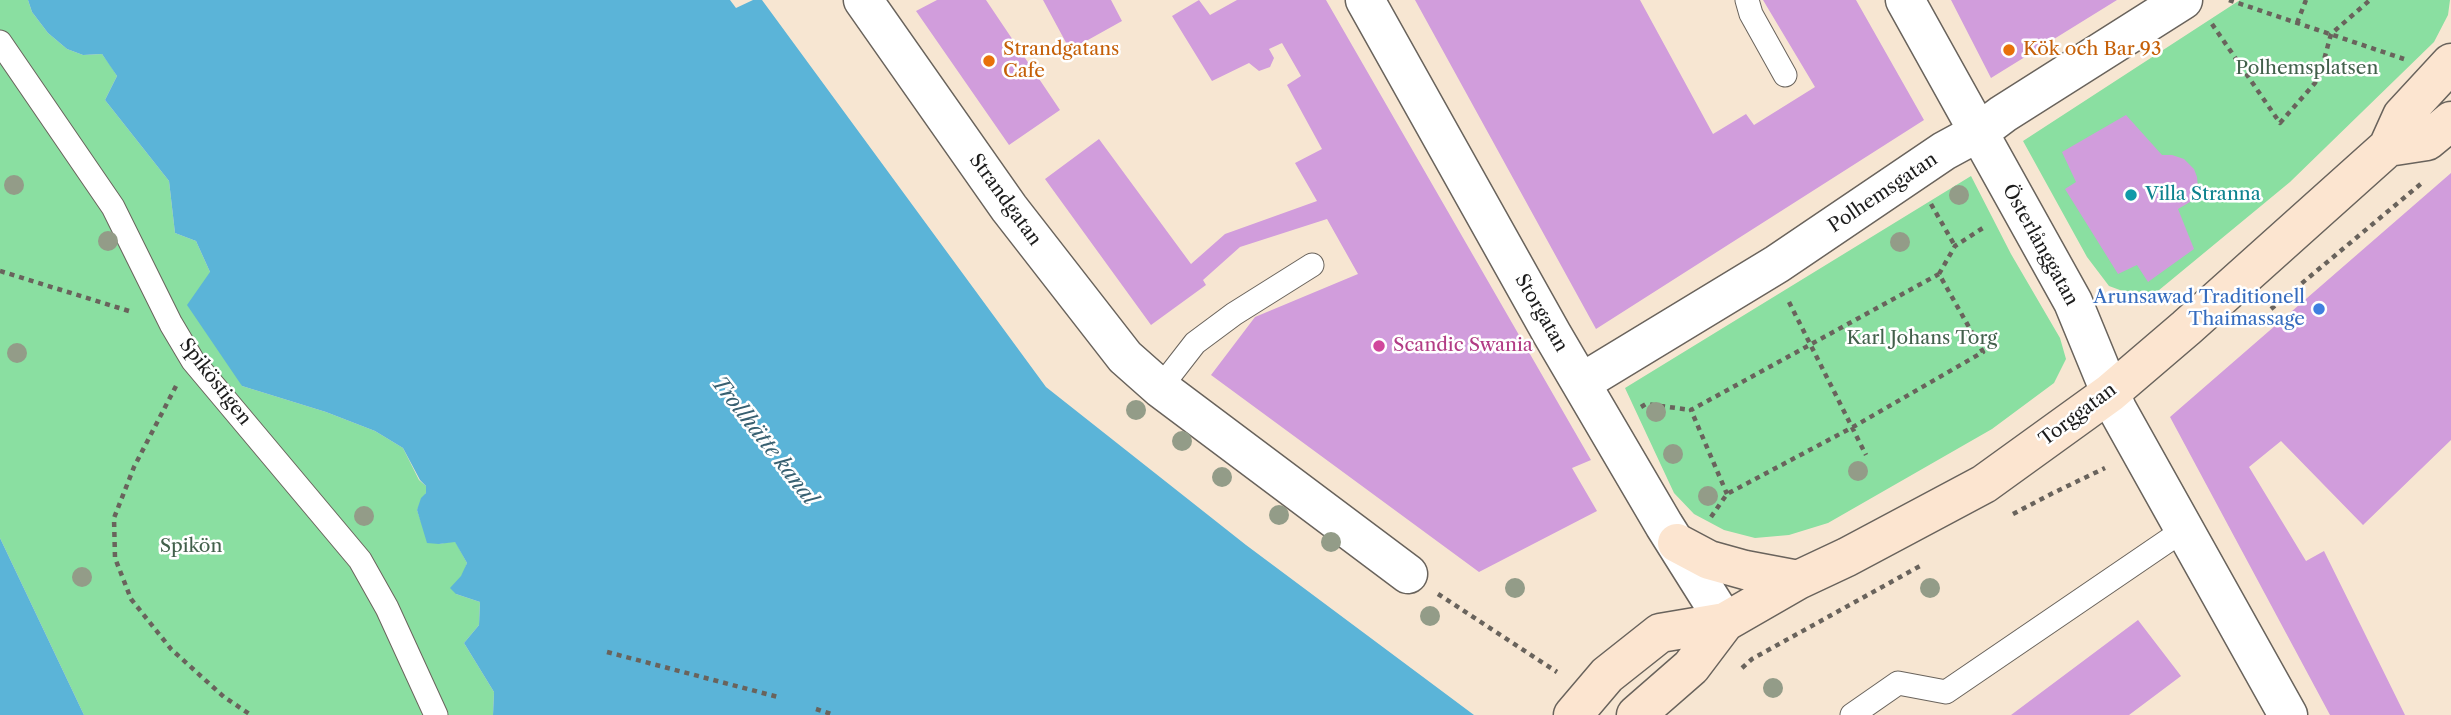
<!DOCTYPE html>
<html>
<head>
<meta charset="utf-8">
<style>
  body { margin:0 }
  canvas { display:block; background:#f7e6d2 }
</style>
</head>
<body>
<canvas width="2451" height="715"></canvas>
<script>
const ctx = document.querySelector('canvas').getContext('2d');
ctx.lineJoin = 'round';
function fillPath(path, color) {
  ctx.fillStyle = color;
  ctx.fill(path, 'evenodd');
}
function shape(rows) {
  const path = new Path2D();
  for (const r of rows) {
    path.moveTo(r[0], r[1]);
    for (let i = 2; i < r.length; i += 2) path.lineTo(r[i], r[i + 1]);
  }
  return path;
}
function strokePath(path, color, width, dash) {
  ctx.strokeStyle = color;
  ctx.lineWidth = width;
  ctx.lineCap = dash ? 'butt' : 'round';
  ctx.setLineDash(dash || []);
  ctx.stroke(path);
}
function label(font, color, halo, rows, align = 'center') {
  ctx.font = font + ' "Libre Caslon Text",serif';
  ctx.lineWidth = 5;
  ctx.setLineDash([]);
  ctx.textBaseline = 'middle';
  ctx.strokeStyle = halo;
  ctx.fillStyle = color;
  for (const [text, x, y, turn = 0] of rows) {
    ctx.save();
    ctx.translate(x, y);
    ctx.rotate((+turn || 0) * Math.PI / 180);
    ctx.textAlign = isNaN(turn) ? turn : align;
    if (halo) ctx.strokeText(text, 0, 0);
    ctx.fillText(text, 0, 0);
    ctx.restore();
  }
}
fillPath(shape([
  [0,0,28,0,32,12,48,33,67,49,83,55,102,54,110,65,117,76,105,100,169,181,175,233,196,241,210,272,242,386,326,412,375,431,403,448,419,480,426,486,426,493,417,510,424,530,439,544,455,541,467,563,456,594,480,602,479,625,464,643,494,692,493,715,84,715,0,538],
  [2240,0,2450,0,2448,15,2434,42,2290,182,2147,300,2109,286,2087,257,2023,141],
  [1971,176,2011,254,2060,338,2066,359,2054,383,1992,429,1828,523,1789,535,1755,538,1724,530,1694,514,1674,493,1625,388]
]), '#8adfa1');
fillPath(shape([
  [28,0,730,0,736,8,753,0,762,0,1046,387,1246,545,1474,715,493,715,494,692,464,643,479,625,480,602,456,594,450,588,461,576,467,563,455,542,439,544,427,543,417,510,421,498,426,493,426,486,420,480,403,448,375,431,326,412,242,386,187,305,210,272,196,241,175,233,169,181,105,100,117,76,102,54,83,55,67,49,48,33,32,12],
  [0,538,84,715,0,715]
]), '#5bb4d8');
fillPath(shape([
  [937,0,986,0,1060,110,1009,145,916,11],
  [1043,0,1111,0,1122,21,1070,50],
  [1199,0,1210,15,1237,0,1326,0,1591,460,1572,468,1597,511,1479,572,1211,375,1255,317,1358,274,1327,219,1240,247,1203,280,1206,285,1151,325,1045,179,1099,139,1191,264,1225,234,1317,201,1295,163,1322,149,1287,85,1301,76,1282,43,1269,49,1274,58,1270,67,1259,71,1249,63,1212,81,1172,16],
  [1415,0,1640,0,1713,134,1746,114,1754,125,1815,87,1763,0,1856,0,1924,120,1596,329],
  [1951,0,2117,0,1991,78],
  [2126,115,2162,155,2172,155,2184,159,2194,169,2197,177,2198,188,2190,202,2178,209,2194,249,2148,282,2137,265,2118,274,2065,189,2076,182,2062,152],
  [2451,173,2451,440,2363,525,2281,441,2249,467,2306,561,2324,551,2405,715,2330,715,2170,417],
  [2138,620,2181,676,2129,715,2011,715]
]), '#d19ddc');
const lane = shape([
  [1747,0,1751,14,1785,75],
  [0,42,113,207,171,324,193,361,360,560,387,608,436,715],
  [1160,388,1195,343,1234,314,1312,265],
  [1852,715,1898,683,1946,692,2185,529]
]);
const street = shape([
  [863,0,1009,208,1125,357,1160,388,1408,574],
  [1365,0,1552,334,1664,525,1725,622],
  [1905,0,2073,302,2117,409,2288,715],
  [1581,383,1777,264,1944,151,1979,132,2003,114,2183,0]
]);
const secondary = shape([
  [2388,147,2427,141,2451,121],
  [1677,543,1709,560,1745,570,1798,580],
  [1573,715,1607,675,1660,633,1725,622,1798,580,1847,557,1984,484,2110,393,2186,328,2388,147,2402,116,2451,63],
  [1636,715,1691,667,1725,622]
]);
strokePath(lane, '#69635c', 25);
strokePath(street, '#69635c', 41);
strokePath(secondary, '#69635c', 41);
strokePath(shape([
  [2229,0,2404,59],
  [2297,23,2306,0],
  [2212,24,2280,123,2315,83,2321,71,2331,34,2370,0],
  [1931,204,1955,246],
  [0,271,129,311],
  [1939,274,1955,246,1986,226],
  [1789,302,1866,455],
  [2271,309,2423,182],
  [176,386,134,467,114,518,115,558,131,599,171,649,224,697,251,715],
  [1641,407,1646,404,1691,410],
  [2013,514,2053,493,2105,468],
  [1711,517,1727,494,1853,427,1983,352,1939,274,1691,410,1727,494],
  [1438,594,1557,672],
  [607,652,778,697],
  [1742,668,1752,659,1920,566],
  [816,709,834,715]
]), '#69635c', 4.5, [5, 5]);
strokePath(lane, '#fff', 23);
strokePath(street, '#fff', 38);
strokePath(secondary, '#fce5d0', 38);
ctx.fillStyle = '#939c88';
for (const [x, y] of [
  [14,185],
  [1959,195],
  [108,241],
  [1900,242],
  [17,353],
  [1136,410],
  [1656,412],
  [1182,441],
  [1673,454],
  [1858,471],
  [1222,477],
  [1708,496],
  [1279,515],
  [364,516],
  [1331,542],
  [82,577],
  [1515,588],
  [1930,588],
  [1430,616],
  [1773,688]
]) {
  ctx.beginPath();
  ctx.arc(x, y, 10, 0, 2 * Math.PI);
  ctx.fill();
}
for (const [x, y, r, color] of [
  [2009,50,7,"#e8710a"],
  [989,61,7,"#e8710a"],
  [2131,195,7,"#0f9aa8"],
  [2319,309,7,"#3f7fe0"],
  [1379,346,7,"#d1479c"]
]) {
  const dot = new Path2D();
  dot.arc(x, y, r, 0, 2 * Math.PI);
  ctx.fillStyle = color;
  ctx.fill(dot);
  strokePath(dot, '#fff', 2.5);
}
label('19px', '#c56008', '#fff', [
  ["Strandgatans",1003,50],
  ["Cafe",1003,72],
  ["Kök och Bar 93",2023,50]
], 'left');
label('19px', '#42604b', '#fff', [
  ["Polhemsplatsen",2307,69],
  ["Karl Johans Torg",1922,339],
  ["Spikön",191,547]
]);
label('19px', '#1c1c1c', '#fff', [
  ["Polhemsgatan",1883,193,-34],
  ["Strandgatan",1005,200,54],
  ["Österlånggatan",2040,245,61],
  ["Storgatan",1541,313,60],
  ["Spiköstigen",215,382,52],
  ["Torggatan",2078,415,-37]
]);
label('19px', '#0d838f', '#fff', [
  ["Villa Stranna",2145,195]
], 'left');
label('19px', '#366cbe', '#fff', [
  ["Arunsawad Traditionell",2305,298],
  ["Thaimassage",2305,320]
], 'right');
label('19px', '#b23c85', '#fff', [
  ["Scandic Swania",1393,346]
], 'left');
label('italic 21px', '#386071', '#fff', [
  ["Trollhätte kanal",764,441,52]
]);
</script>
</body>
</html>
